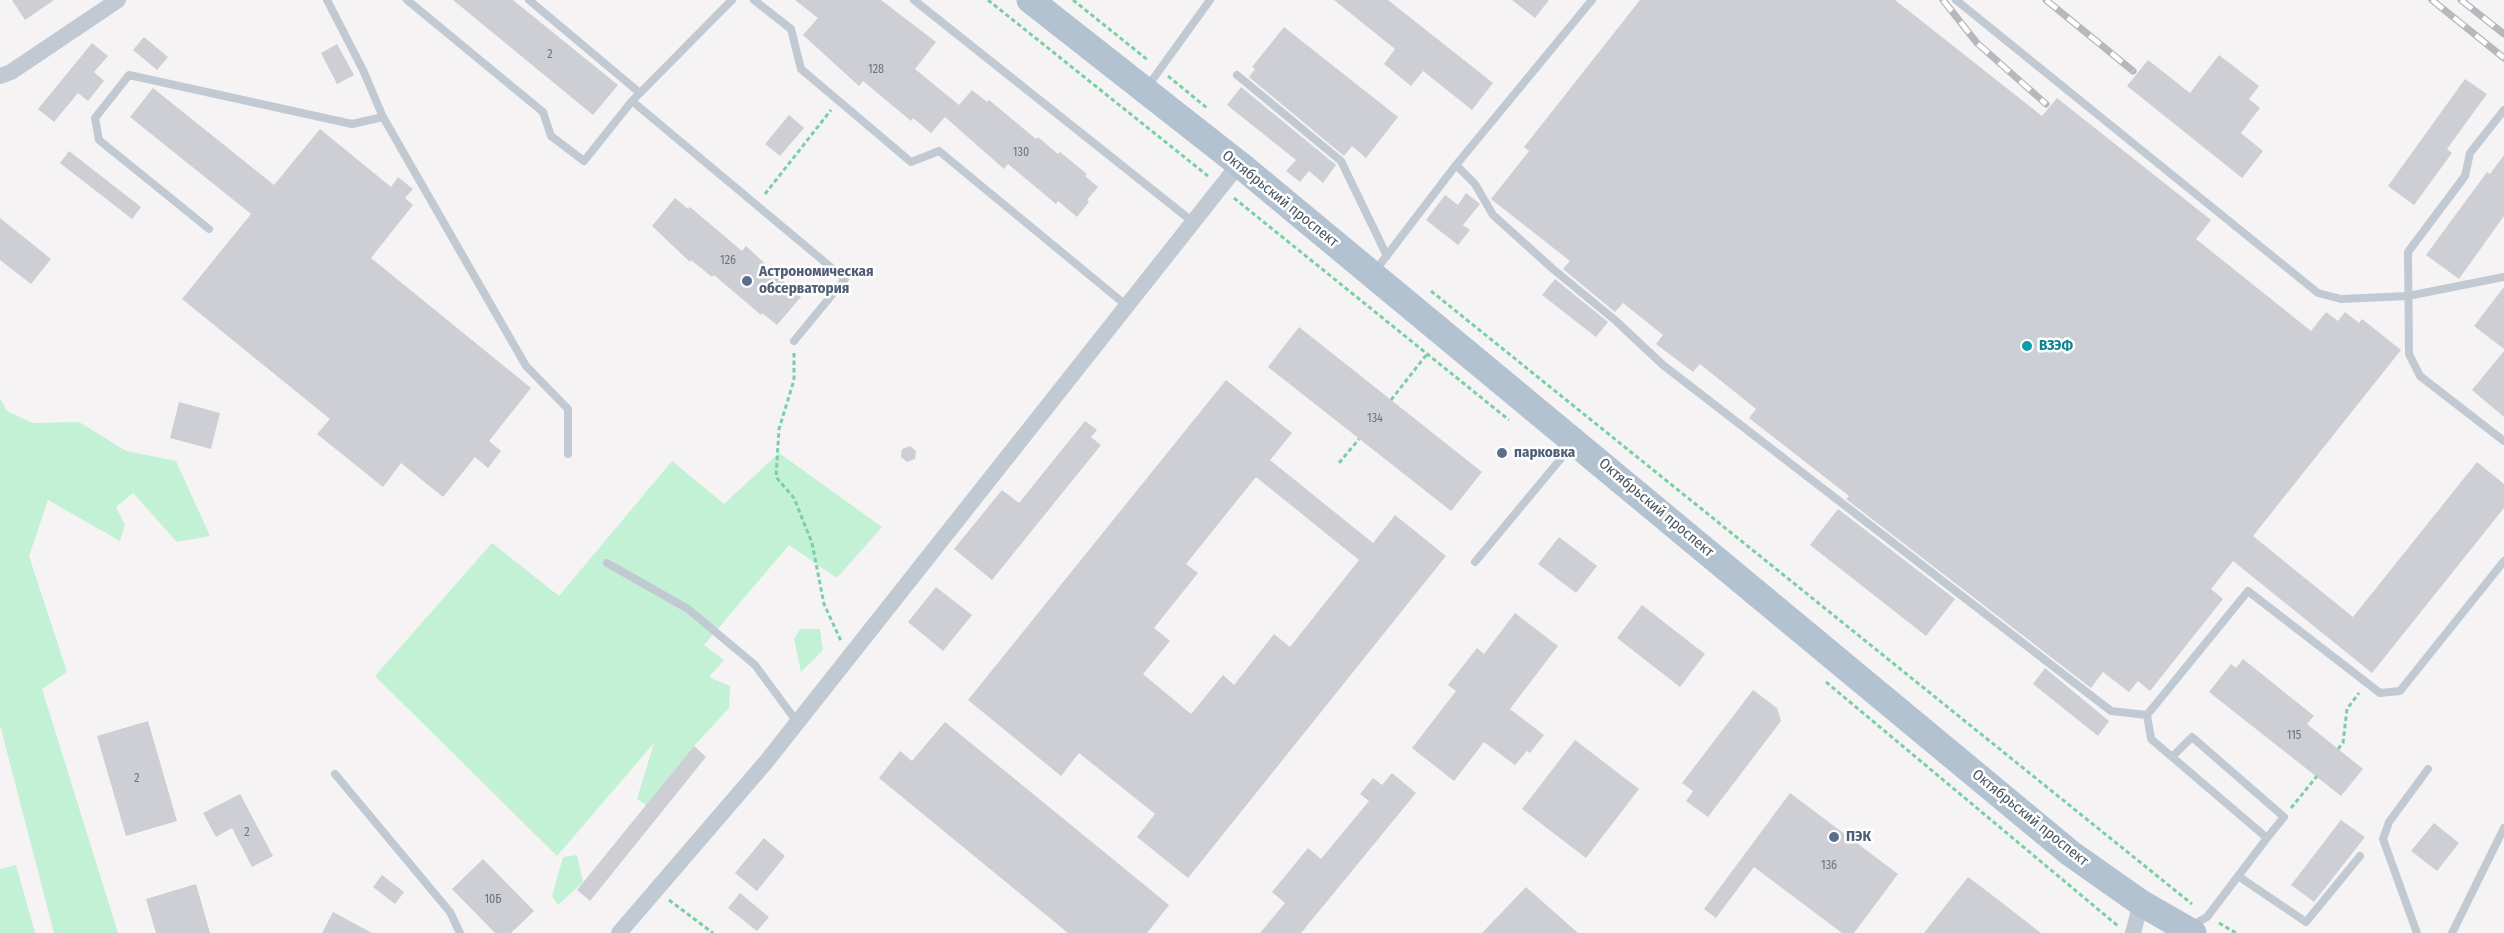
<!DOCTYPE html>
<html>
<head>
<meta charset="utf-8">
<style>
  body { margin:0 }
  canvas { display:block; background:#f5f3f3 }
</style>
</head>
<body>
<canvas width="2504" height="933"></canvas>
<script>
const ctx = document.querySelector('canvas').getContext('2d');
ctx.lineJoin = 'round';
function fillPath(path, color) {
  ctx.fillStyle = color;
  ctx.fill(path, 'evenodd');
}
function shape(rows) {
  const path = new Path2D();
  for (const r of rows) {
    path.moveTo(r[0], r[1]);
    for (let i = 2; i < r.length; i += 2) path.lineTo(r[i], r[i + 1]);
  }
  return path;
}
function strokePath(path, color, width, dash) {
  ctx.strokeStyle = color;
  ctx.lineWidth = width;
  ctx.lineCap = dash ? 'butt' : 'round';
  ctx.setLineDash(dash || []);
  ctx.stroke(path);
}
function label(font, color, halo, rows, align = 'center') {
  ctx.font = font + ' "Fira Sans Condensed",sans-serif';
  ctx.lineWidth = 5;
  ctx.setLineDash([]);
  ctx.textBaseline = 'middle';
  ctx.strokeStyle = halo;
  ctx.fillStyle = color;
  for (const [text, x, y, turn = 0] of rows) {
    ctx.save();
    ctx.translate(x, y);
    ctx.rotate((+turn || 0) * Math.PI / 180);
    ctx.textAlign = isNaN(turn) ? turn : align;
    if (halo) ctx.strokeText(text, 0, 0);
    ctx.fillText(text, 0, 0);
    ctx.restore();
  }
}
fillPath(shape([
  [0,398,7,411,33,423,79,422,126,451,176,461,210,536,177,542,133,493,116,507,125,525,120,541,48,500,29,556,67,672,42,689,118,933,54,933,0,725],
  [779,453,882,527,837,578,789,545,704,645,724,660,709,677,730,686,729,708,694,746,646,805,637,799,654,743,557,856,375,676,492,543,559,596,672,461,724,504],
  [800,629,820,629,823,650,801,672,794,639],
  [577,855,583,882,558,905,552,896,563,857],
  [16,865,35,933,0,933,0,869]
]), '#c3f1d5');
fillPath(shape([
  [12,0,54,0,25,20],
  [453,0,513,0,618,85,593,115],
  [795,0,881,0,936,42,915,69,959,105,972,90,987,102,989,100,1036,139,1038,137,1058,154,1060,152,1087,174,1085,176,1098,187,1087,200,1089,202,1077,217,1058,201,1056,204,1008,164,1004,169,945,117,931,133,913,118,911,121,863,81,859,86,803,35,818,18],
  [1334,0,1388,0,1493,83,1472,110,1423,71,1411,86,1384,64,1395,49],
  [1512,0,1549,0,1535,18],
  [1640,0,1895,0,2042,116,2057,98,2211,220,2196,239,2311,331,2326,312,2338,321,2345,312,2359,323,2362,319,2401,350,2253,536,2353,617,2477,462,2504,484,2504,508,2372,673,2233,561,2211,589,2223,599,2150,691,2138,681,2129,692,2103,672,2091,688,1846,499,1849,496,1749,418,1756,409,1700,364,1693,372,1656,344,1663,335,1623,303,1615,312,1563,269,1570,261,1491,199,1529,151,1524,147],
  [1284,27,1398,117,1366,158,1352,146,1344,156,1249,77,1255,69,1252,67],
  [144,37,168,57,157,70,133,50],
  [92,43,108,56,94,72,104,81,88,101,78,93,54,122,38,109],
  [337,44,354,75,337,84,321,53],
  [2219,55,2259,86,2249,99,2260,108,2241,133,2263,151,2242,178,2127,86,2148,60,2190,93],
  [2465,79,2487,94,2447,149,2452,153,2414,205,2388,186],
  [1241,87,1336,165,1323,183,1309,171,1300,182,1286,171,1296,160,1227,105],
  [153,88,274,185,320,129,391,187,398,177,413,189,405,198,413,205,371,258,531,388,489,441,501,451,488,468,475,457,443,497,401,463,383,487,317,434,330,419,182,299,251,214,130,117],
  [789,115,804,128,780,156,765,144],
  [69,151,141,207,132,219,60,163],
  [2504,155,2504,216,2459,279,2426,255,2487,172,2490,174],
  [1466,193,1480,204,1463,225,1470,230,1458,245,1426,220,1445,195,1458,205],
  [675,198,688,209,690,207,742,251,746,246,801,297,777,325,762,313,761,315,714,275,712,277,691,260,690,262,652,226],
  [0,218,51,259,31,284,0,260],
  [1555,279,1608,322,1596,337,1542,295],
  [2504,287,2504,349,2474,326],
  [1299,327,1482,472,1451,511,1268,367],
  [2504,351,2504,417,2472,390],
  [1226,380,1292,433,1270,460,1373,543,1395,515,1446,556,1188,878,1137,837,1155,814,1079,753,1061,776,968,700],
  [1256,477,1359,560,1290,647,1274,634,1234,685,1223,675,1191,714,1143,674,1170,641,1154,628,1198,573,1186,564],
  [179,402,220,413,211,449,170,438],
  [1085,421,1097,430,1091,437,1101,445,992,580,954,549,1002,490,1019,503],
  [910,446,916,451,915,459,907,462,901,457,902,449],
  [1838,509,1955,599,1926,636,1810,545],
  [1559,537,1597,566,1576,593,1538,564],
  [936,587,972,615,943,651,908,622],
  [1642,605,1705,654,1680,687,1617,638],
  [1515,613,1558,646,1510,709,1544,735,1530,753,1527,751,1515,765,1484,742,1454,781,1412,748,1456,691,1448,685,1477,648,1484,654],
  [2243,659,2314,716,2307,724,2363,769,2341,796,2209,692,2231,664,2236,668],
  [2045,668,2109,721,2098,736,2033,684],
  [1753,690,1777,708,1781,721,1708,817,1686,801,1693,791,1682,783],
  [148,721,177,821,126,836,97,736],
  [945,722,1169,905,1147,933,1068,933,879,778,900,751,912,761],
  [1575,740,1639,789,1586,858,1522,809],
  [694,746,706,757,590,901,577,890],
  [1392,773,1416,793,1301,933,1260,933,1285,903,1272,892,1308,848,1321,859,1369,801,1360,794,1373,778,1382,785],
  [1790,793,1898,874,1854,933,1842,933,1754,867,1716,918,1704,909],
  [240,794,273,856,252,867,232,828,216,837,203,813],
  [2341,820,2365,837,2314,902,2291,885],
  [2434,823,2459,843,2437,871,2411,851],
  [764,838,785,856,757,891,735,873],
  [483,859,534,911,511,933,495,933,452,889],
  [382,875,404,892,395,904,373,887],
  [1968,877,1992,895,2041,933,1924,933],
  [196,884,210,933,156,933,146,899],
  [1526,887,1578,933,1482,933],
  [740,893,769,917,757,931,728,908],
  [333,912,372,933,322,933]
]), '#cdcfd5');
strokePath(shape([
  [988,0,1208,176],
  [1073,0,1149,61],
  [1168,76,1207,108],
  [765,194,831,110],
  [1234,198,1509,420],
  [1431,291,2192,904],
  [794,353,794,380,779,429,776,477,794,498,812,543,824,604,841,641],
  [1391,400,1427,354],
  [1339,463,1359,439],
  [1826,682,2118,926],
  [2338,749,2343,743,2347,709,2359,693],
  [2291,808,2317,776],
  [669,900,713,933],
  [2219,923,2236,933]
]), '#7ad0a6', 3, [4.5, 3]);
strokePath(shape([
  [327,0,363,70,383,117,526,366,568,409,568,454],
  [407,0,543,112,551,136,584,161,632,101,732,0],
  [529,0,640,93],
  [754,0,791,29,801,69,911,162,939,151,1127,306],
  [914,0,1193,222],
  [1956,0,2318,293,2341,299,2408,296,2504,277],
  [1237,75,1341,161,1387,256],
  [1148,86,1210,0],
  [632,101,845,279,794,341],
  [2504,110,2470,153,2465,176,2408,252,2409,354,2420,376,2504,441],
  [1456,165,1475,184,1493,215,1553,269,1616,321,1663,365,2111,711,2147,715,2248,591,2380,693,2400,691,2504,561],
  [209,229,99,140,95,118,129,75,352,124,383,117],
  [1375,271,1456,165,1592,0],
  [1475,562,1573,444],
  [607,563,688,609,755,665,797,722],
  [2147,715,2151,739,2267,838,2207,917,2191,926],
  [2173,756,2192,737,2284,817,2267,838],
  [335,774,450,912,460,933],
  [2238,876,2306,922,2360,856],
  [2417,933,2383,839,2389,822,2428,769],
  [2452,933,2504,828]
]), '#c1cad2', 8);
strokePath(shape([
  [0,76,11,72,118,0],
  [619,933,766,762,1239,164],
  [2133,933,2141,903]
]), '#c1cad2', 16);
strokePath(shape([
  [1030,0,1239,164,2070,853,2141,903,2193,933]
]), '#b3c2d1', 27);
const rail = shape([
  [1943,0,1977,43,2046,104],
  [2046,0,2133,71],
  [2432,0,2504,58],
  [2461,0,2504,34]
]);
strokePath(rail, '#b5b8bd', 7);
strokePath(rail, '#fff', 4.5, [14]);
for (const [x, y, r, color] of [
  [747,281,6,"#5c6f8a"],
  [2027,346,6,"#0f9aa8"],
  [1502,453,6,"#5c6f8a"],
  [1834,837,6,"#5c6f8a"]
]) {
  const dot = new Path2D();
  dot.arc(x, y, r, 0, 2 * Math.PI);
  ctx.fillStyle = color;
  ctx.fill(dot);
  strokePath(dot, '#fff', 2);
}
label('12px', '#6b747e', null, [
  ["2",550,55],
  ["128",876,70],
  ["130",1021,153],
  ["126",728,261],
  ["134",1375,419],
  ["115",2294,736],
  ["2",137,779],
  ["2",247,833],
  ["136",1829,866],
  ["10Б",493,900]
]);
label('15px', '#4a5661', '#fff', [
  ["Октябрьский проспект",1280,199,39],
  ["Октябрьский проспект",1656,508,40],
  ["Октябрьский проспект",2030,818,39]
]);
label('bold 15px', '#4e5e75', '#fff', [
  ["Aстрономическая",759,272],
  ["обсерватория",759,289],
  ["парковка",1514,453],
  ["ПЭК",1846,837]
], 'left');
label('bold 15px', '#0d838f', '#fff', [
  ["ВЗЭФ",2039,346]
], 'left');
</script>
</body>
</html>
